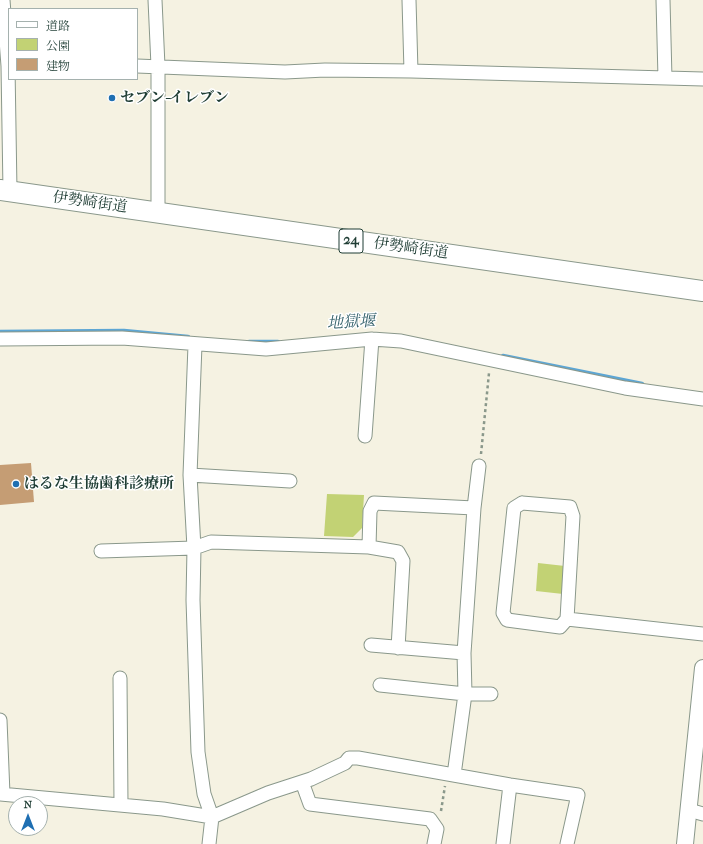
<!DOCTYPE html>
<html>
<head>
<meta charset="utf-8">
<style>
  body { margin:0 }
  #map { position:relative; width:703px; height:844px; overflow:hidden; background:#f5f2e2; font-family:"IM FELL French Canon","Noto Serif JP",serif }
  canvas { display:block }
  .legend { position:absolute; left:8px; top:8px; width:130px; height:72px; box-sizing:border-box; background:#fff; border:1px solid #a5b1ae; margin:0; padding:5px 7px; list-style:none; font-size:12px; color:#1f3d34 }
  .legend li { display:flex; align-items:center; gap:8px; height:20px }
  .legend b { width:20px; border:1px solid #a5b1ae }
  .north { position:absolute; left:8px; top:796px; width:40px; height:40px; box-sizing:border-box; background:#fff; border:1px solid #a5b1ae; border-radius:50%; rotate:0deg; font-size:11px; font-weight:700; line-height:16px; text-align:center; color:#1f3d34 }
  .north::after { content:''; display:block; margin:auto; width:14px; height:18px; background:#1f6fb2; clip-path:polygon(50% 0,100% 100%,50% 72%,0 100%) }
</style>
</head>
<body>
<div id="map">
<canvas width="703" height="844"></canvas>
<ul class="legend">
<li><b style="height:5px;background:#fff"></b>道路</li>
<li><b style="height:11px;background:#c2d274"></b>公園</li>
<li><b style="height:11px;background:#c59d74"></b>建物</li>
</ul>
<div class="north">N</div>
</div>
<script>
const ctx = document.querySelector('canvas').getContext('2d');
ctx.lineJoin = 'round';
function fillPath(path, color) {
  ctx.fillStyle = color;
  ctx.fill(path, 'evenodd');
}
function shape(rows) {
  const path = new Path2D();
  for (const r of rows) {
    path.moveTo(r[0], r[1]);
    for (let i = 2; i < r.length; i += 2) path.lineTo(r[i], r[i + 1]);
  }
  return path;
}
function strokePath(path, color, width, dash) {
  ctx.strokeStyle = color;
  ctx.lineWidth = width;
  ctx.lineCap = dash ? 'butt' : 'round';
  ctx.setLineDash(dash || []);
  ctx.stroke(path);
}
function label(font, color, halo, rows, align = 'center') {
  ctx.font = font + ' "IM FELL French Canon","Noto Serif JP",serif';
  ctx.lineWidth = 3;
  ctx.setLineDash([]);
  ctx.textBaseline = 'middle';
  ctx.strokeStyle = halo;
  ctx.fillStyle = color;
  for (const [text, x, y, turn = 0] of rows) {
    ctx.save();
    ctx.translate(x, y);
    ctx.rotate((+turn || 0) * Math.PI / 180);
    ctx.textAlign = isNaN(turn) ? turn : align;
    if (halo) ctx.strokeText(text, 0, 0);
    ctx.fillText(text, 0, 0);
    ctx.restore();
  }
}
fillPath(shape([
  [327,494,364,495,362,528,353,537,324,536],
  [538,563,565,566,563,594,536,591]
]), '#c2d274');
strokePath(shape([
  [0,332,124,331,188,337],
  [249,342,278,342],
  [503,356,642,384]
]), '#5da6d4', 4.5);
fillPath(shape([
  [31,463,34,502,0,505,0,465]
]), '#c59d74');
const minor = shape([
  [3,0,8,66,10,191],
  [155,0,158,66,158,213],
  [409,0,411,71],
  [663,0,665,78],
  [137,66,285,72,325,70,411,71,703,79],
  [0,339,122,338,266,349,372,339,401,341,625,388,703,399],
  [195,345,190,475,194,548,193,600,198,752,204,794,212,817,209,844],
  [365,436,372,339],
  [190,475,290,481],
  [522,503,570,507,573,516,567,619,560,627,507,620,503,613,514,508,522,503],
  [369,547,370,511,374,503,474,508],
  [101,551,194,548,211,542,369,547,398,552,403,561,398,648],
  [567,619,703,634],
  [371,645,464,653],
  [120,678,121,805],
  [380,685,465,694,491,694],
  [0,720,3,794],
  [454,775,465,694,464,653,474,508,479,466],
  [302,782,310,804,430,819,437,829,434,844],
  [0,794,163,809,212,817,268,793,311,779,345,763,349,758,358,758,510,785,578,795,567,844],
  [689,810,703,814],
  [503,844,510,785]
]);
const tertiary = shape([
  [685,844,703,668]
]);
const primary = shape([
  [0,190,703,291]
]);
strokePath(minor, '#8a988b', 15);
strokePath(tertiary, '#8a988b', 18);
strokePath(primary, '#8a988b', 22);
strokePath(shape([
  [481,454,489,373],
  [441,811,445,786]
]), '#8a988b', 2.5, [3, 3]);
strokePath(minor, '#fff', 13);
strokePath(tertiary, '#fff', 16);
strokePath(primary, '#fff', 20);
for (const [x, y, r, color] of [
  [112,98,4,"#1f6fb2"],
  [16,484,4,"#1f6fb2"]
]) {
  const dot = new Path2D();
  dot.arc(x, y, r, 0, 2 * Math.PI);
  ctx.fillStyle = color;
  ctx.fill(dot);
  strokePath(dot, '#fff', 1.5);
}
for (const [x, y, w] of [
  [351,241,24]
]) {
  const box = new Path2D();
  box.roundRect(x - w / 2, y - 12, w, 24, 3);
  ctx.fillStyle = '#fff';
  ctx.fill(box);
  strokePath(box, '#1f3d34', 1);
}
label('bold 14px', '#1f3d34', null, [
  ["24",351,241]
]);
label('bold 15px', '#1f3d34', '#fff', [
  ["セブン-イレブン",120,98],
  ["はるな生協歯科診療所",24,484]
], 'left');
label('15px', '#1f3d34', '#fff', [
  ["伊勢崎街道",90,203,8],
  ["伊勢崎街道",411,249,8]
]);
label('italic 16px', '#35626c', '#fff', [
  ["地獄堰",351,323,-3]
]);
</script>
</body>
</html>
